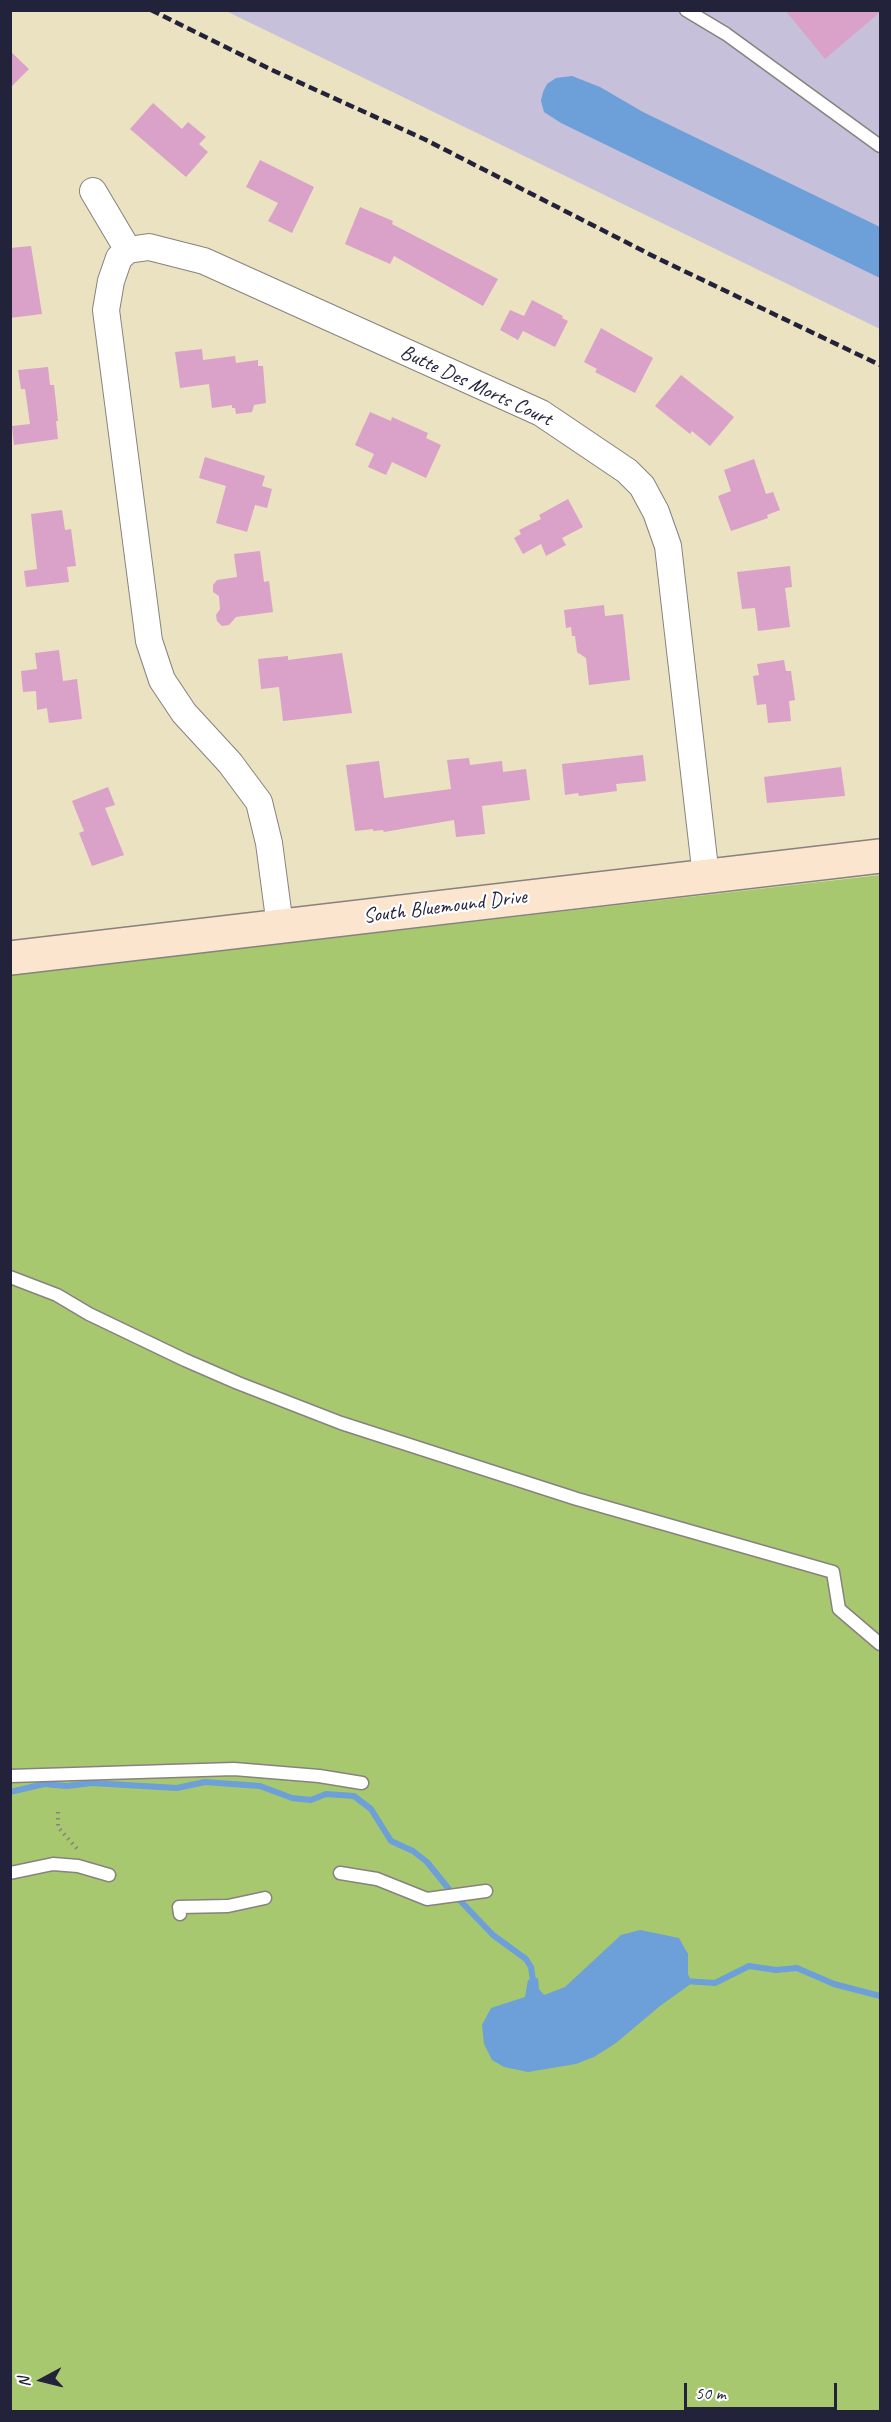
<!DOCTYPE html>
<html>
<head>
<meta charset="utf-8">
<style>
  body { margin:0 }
  #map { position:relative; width:891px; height:2422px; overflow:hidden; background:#ebe2c1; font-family:Caveat,sans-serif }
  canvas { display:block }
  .frame { position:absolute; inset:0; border:12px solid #22223b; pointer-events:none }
  .north { position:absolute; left:12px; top:2350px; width:60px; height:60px; -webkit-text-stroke:4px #fff; paint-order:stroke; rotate:263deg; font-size:16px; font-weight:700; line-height:24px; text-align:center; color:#22223b }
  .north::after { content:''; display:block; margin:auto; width:21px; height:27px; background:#22223b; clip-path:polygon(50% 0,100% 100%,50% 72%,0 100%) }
  .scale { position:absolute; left:684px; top:2383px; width:153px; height:27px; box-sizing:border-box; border:3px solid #22223b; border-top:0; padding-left:8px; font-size:18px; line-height:21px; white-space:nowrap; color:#22223b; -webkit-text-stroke:4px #fff; paint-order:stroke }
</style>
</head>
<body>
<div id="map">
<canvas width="891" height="2422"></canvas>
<div class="frame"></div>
<div class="north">N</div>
<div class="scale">50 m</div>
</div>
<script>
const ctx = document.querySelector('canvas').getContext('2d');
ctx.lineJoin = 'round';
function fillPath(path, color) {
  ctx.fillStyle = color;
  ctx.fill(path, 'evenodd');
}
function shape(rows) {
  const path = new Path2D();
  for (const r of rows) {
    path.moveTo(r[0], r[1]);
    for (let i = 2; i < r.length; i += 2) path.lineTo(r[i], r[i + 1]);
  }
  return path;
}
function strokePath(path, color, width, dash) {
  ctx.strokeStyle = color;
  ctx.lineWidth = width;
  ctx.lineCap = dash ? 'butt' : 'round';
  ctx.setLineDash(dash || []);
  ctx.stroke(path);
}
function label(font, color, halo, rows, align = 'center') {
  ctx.font = font + ' Caveat,sans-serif';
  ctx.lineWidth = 4.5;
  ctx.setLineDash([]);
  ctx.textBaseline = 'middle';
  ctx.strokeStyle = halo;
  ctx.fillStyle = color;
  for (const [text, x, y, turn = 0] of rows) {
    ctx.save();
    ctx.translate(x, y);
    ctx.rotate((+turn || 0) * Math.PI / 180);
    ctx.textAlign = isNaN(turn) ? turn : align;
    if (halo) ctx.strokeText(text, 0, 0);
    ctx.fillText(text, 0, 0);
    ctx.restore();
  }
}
fillPath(shape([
  [226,11,880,11,880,329]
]), '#c6c0da');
fillPath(shape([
  [880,875,880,2411,11,2411,10,975]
]), '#a8c870');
fillPath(shape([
  [572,76,600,87,643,112,880,227,880,278,561,123,544,112,541,101,543,92,547,84,556,78],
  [640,1930,679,1938,688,1954,688,1974,692,1983,660,2006,616,2043,594,2057,576,2064,528,2072,504,2067,492,2060,484,2044,482,2025,491,2008,525,1997,528,1980,538,1978,539,1989,544,1995,565,1987,621,1935]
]), '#6d9fd8');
strokePath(shape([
  [10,1792,44,1784,67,1786,92,1783,177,1788,205,1782,260,1786,292,1798,311,1800,326,1794,354,1796,371,1809,391,1841,413,1851,427,1862,448,1888,493,1935,526,1959,531,1967,534,1987],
  [684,1981,715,1983,749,1966,776,1970,797,1968,834,1984,880,1996]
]), '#6d9fd8', 6);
fillPath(shape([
  [785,10,880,10,880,12,825,59],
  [10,51,29,69,10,88],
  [153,103,182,129,188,122,206,137,199,144,208,152,186,177,130,129],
  [260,160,314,187,292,233,268,221,278,203,246,187],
  [360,207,393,221,392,224,498,279,483,306,394,256,390,264,345,244],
  [31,246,42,314,10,318,10,248],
  [532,300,563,316,562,318,568,321,555,347,523,331,518,340,500,330,510,310,524,316],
  [601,328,653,358,635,393,595,372,597,369,584,362],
  [202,349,203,360,235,356,236,363,258,360,258,366,263,366,266,403,254,405,252,412,236,414,235,408,232,408,232,405,212,408,209,384,180,388,175,352],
  [48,367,50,385,54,385,58,421,56,421,58,439,14,445,12,426,30,424,25,389,21,389,18,370],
  [681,375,734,417,710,446,692,431,690,434,655,406],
  [370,412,391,421,392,417,428,433,426,438,441,445,426,478,392,462,386,475,368,467,374,454,355,445],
  [205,457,265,476,262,486,272,489,267,508,255,505,247,532,216,523,226,486,199,478],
  [754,459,766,494,773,492,780,510,767,515,768,518,731,531,718,496,731,491,724,470],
  [568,499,583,527,562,538,566,545,546,556,541,544,523,554,514,538,521,534,519,530,541,519,539,515],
  [62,510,65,530,71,529,76,566,67,567,69,582,26,587,24,571,37,569,31,514],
  [260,551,264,582,269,581,273,612,236,617,229,625,222,626,217,621,216,615,220,609,219,596,213,592,213,585,217,580,237,577,234,554],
  [790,566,792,587,785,588,790,627,758,631,755,608,742,609,737,572],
  [604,605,605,616,623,614,630,680,589,685,586,658,577,652,575,636,572,636,571,627,566,628,564,610],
  [59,650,63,681,77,679,82,719,49,723,47,708,37,710,36,691,23,692,21,671,37,669,35,653],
  [342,653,352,713,283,721,279,687,261,689,258,659,288,656,288,660],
  [784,660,786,671,791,671,795,700,789,701,791,721,768,723,766,704,757,705,753,676,759,675,757,664],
  [643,755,646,781,616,784,617,791,579,796,578,793,565,795,562,764],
  [469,758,470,765,502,761,503,772,526,769,530,800,482,806,485,834,456,837,454,820,384,832,383,830,373,831,373,829,355,831,346,765,379,761,384,798,451,789,447,760],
  [841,767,845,796,767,803,764,777],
  [108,787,115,805,105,808,124,855,92,866,79,833,84,831,72,801]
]), '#daa1c9');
const service = shape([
  [686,10,726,34,880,146],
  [10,1277,57,1295,89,1314,185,1360,238,1383,341,1423,577,1499,833,1572,839,1609,880,1644],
  [10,1776,234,1769,319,1776,362,1783],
  [10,1873,53,1864,78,1866,109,1875],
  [340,1873,377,1879,427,1899,486,1891],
  [180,1914,179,1907,228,1906,265,1898]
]);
const minor = shape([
  [93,191,128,250],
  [280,926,269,843,259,802,230,763,184,713,162,680,149,641,106,310,111,281,119,258,128,250,149,247,204,261,541,413,627,471,642,486,656,512,668,546,706,877]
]);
const secondary = shape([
  [10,958,880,856]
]);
strokePath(service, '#86827e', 15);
strokePath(minor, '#86827e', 28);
strokePath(secondary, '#86827e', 36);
strokePath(shape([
  [58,1812,58,1827,78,1850]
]), '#86827e', 4, [1.5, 4.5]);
strokePath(service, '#fff', 12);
strokePath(minor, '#fff', 26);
strokePath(secondary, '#fce5cf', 33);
strokePath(shape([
  [151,10,272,70,424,139,659,259,880,365]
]), '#22223b', 4.5, [9, 4.5]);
label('21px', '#22223b', '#fff', [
  ["Butte Des Morts Court",476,386,25],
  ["South Bluemound Drive",445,907,-7]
]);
</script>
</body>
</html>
